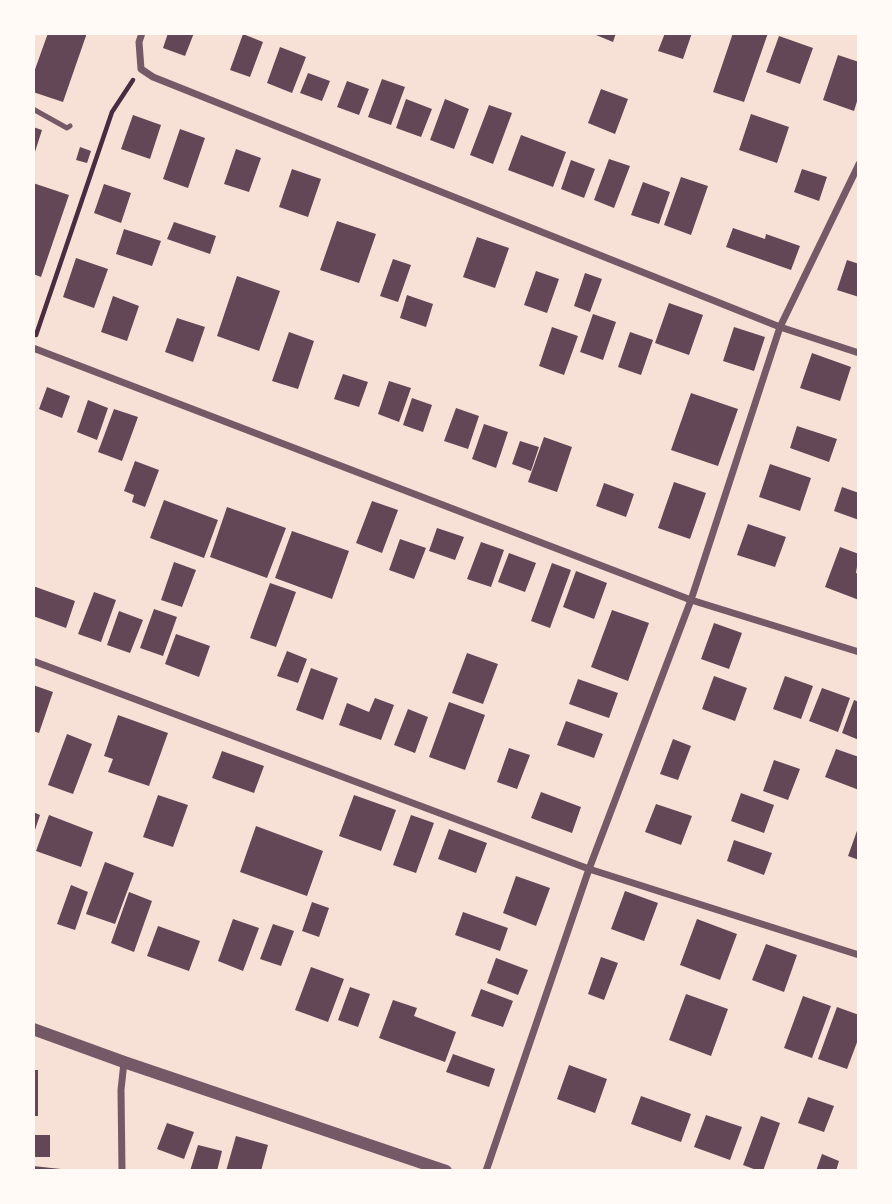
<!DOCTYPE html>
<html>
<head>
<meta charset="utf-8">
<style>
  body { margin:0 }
  #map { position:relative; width:892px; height:1204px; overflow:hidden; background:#f7e1d7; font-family:Barlow,sans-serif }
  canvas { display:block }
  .frame { position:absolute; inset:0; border:35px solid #fffaf5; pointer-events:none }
</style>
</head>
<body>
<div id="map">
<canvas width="892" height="1204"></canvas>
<div class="frame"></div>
</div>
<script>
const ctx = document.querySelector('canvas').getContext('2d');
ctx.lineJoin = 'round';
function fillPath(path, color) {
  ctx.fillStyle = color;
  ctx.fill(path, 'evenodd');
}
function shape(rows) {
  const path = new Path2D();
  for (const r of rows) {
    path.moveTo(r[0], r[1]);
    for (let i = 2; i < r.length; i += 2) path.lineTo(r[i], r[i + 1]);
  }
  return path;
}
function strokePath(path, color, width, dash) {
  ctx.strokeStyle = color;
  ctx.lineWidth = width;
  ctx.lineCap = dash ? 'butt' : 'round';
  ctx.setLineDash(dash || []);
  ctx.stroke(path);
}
fillPath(shape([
  [48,33,87,33,63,102,33,92,33,75],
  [168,33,194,33,185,56,163,48],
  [597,33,616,33,613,42,596,35],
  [665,33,692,33,683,59,658,51],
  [733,33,768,33,744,102,713,92],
  [243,34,263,42,250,77,230,70],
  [779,36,813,48,800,84,766,72],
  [280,47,306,57,292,93,267,83],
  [838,55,859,62,859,95,854,111,823,100],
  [308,73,330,81,322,101,300,93],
  [382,79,405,87,391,125,368,117],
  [347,81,369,89,359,115,337,107],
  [601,89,628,99,615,134,588,123],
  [406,99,432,109,421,137,396,128],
  [445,99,469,109,454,149,430,140],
  [489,105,512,113,493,164,470,155],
  [751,114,789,127,777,163,739,150],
  [133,115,161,125,150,159,121,149],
  [33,127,42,130,34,155,33,155],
  [180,129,205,138,188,188,163,179],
  [521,135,566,152,553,187,508,170],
  [80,147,91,151,87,163,76,160],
  [236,149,261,158,249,192,224,184],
  [609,159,630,166,614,208,594,200],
  [571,160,595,169,584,198,561,189],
  [292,169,321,179,308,217,279,207],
  [802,169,827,177,819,201,794,192],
  [681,177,708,186,691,235,664,225],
  [643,182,670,192,659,224,631,215],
  [33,183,69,195,41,277,33,274],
  [104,184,131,193,121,223,94,213],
  [337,221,376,234,359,283,320,270],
  [174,222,216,236,210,254,167,239],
  [733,228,765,239,766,234,800,246,791,270,726,247],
  [124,229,161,241,152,266,116,254],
  [477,237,509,248,495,288,463,277],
  [76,258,108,269,94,308,63,297],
  [393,259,411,265,398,302,380,296],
  [847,260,859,264,859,297,837,290],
  [536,271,559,279,547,313,524,305],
  [585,273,602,279,590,312,574,306],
  [237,276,280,291,259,351,217,336],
  [407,295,433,304,426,327,400,318],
  [113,296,139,306,127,341,101,332],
  [669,303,703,315,689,355,655,343],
  [593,314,616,322,603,360,580,352],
  [177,318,205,327,193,362,165,352],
  [552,327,578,336,564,375,539,366],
  [734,327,765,337,754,371,723,361],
  [289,332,314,341,298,389,272,381],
  [630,332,653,340,641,375,618,367],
  [812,353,851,367,840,401,800,388],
  [343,374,368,382,359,407,334,399],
  [389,381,411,388,399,422,378,414],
  [47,387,70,396,62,418,39,409],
  [691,393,738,409,718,466,671,450],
  [412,398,432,405,423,432,403,425],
  [88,400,108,408,97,440,77,432],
  [456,408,479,416,468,449,444,441],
  [114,409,138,417,122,461,98,452],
  [484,424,508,432,496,468,472,459],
  [797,426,837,439,829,462,790,448],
  [544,437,572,447,557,492,528,482],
  [520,441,539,447,531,471,512,464],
  [135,461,159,470,145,507,132,502,134,495,124,491],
  [770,464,811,478,800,511,759,497],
  [674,482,706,493,690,539,658,528],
  [604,483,634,494,626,517,596,506],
  [842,487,859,493,859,520,834,511],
  [164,500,218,520,204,558,150,538],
  [372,501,398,510,382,553,356,543],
  [227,507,286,528,267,578,210,557],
  [748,524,786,537,775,567,737,555],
  [437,528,464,537,455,560,429,551],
  [292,531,349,551,332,599,275,578],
  [400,539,426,548,414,579,389,570],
  [481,542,504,550,491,587,467,579],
  [840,547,859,554,856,573,859,574,859,600,825,587],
  [509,553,536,563,525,592,498,582],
  [174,562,196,570,182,607,161,600],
  [552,563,571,570,550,628,531,621],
  [576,571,607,583,594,619,563,607],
  [270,583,296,592,276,647,250,638],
  [33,586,75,601,66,628,33,616],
  [94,592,116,600,101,642,78,634],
  [154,609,177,617,163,656,140,648],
  [612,610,649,623,628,681,591,667],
  [119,611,143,620,130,653,107,645],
  [714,623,742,633,729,669,701,659],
  [176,634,210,646,199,677,165,664],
  [287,651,307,659,298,683,277,676],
  [467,653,498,664,483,704,452,693],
  [311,668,338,678,323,720,296,710],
  [714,676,747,688,735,721,702,709],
  [785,676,813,686,801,719,773,709],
  [578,679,618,693,609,718,569,704],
  [33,685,53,692,39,733,33,731],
  [822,688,850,698,838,732,809,721],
  [375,698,394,705,381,740,339,725,347,703,369,712],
  [854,700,859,702,859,740,842,733],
  [449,702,485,715,465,770,429,757],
  [408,709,428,717,415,753,394,745],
  [118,715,168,733,149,786,108,772,113,759,104,756],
  [566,721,603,734,594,758,557,745],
  [67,734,92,744,73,794,48,785],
  [673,739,691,746,678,780,660,774],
  [509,748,530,755,517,789,497,782],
  [836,749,859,757,859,790,825,777],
  [222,751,264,766,254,793,212,778],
  [774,760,800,769,788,800,763,791],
  [541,792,581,807,572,833,531,818],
  [741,793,774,805,764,833,731,821],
  [158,795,188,805,173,847,143,837],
  [354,795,396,810,381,851,339,836],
  [656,804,692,816,681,845,645,832],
  [33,812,40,815,34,833,33,833],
  [49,815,93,832,81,867,36,851],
  [411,815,434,823,416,873,393,865],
  [256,826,323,851,307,896,240,872],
  [858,828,859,828,859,860,848,856],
  [449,829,487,843,476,873,438,859],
  [734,840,772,853,764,875,727,861],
  [105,862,134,873,115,924,86,914],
  [516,876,550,888,536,926,503,913],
  [71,885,88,892,75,930,57,924],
  [625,891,658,903,644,941,611,929],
  [129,892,152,901,134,952,111,943],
  [312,902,329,908,319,937,302,931],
  [463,912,508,928,500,951,455,935],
  [233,919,259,928,243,971,218,961],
  [697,919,737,934,720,980,680,965],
  [273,924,294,931,281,966,260,959],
  [158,926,200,941,189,971,147,956],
  [766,944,797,955,784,992,752,980],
  [601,957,618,963,604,1000,588,994],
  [496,958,528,970,518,995,487,983],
  [311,967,344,979,328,1022,295,1010],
  [350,987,370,994,358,1027,338,1020],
  [481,989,513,1001,503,1027,471,1016],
  [686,994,728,1009,711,1056,669,1040],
  [803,996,831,1006,812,1058,784,1048],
  [393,1000,417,1008,414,1016,456,1032,445,1062,379,1038],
  [837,1007,859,1015,859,1037,847,1069,818,1059],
  [453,1054,495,1069,489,1087,446,1072],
  [569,1065,607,1079,595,1113,557,1099],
  [33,1070,38,1070,38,1116,33,1116],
  [641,1096,691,1114,681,1142,631,1124],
  [808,1097,834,1106,824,1132,798,1123],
  [706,1115,742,1127,730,1160,694,1147],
  [761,1116,780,1123,763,1171,759,1171,743,1165],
  [167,1123,194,1132,184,1159,157,1149],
  [33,1135,50,1135,50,1157,33,1157],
  [236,1136,268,1145,261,1171,226,1171],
  [198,1145,222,1151,217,1171,190,1171],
  [822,1154,839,1161,836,1171,816,1171],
  [33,1166,61,1169,61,1171,33,1171]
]), '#644757');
strokePath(shape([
  [36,335,112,112,133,80]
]), '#4a2c40', 4.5);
strokePath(shape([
  [33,109,67,128,70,126]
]), '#755966', 5);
strokePath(shape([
  [142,33,139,42,141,69,153,77,780,327,859,353],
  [33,348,691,600,859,652],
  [33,661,589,869,859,955],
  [122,1171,121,1090,124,1062],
  [486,1171,589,869,691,600,780,327,859,164]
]), '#755966', 7);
strokePath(shape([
  [33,1029,124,1062,446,1171]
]), '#755966', 12);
</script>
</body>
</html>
